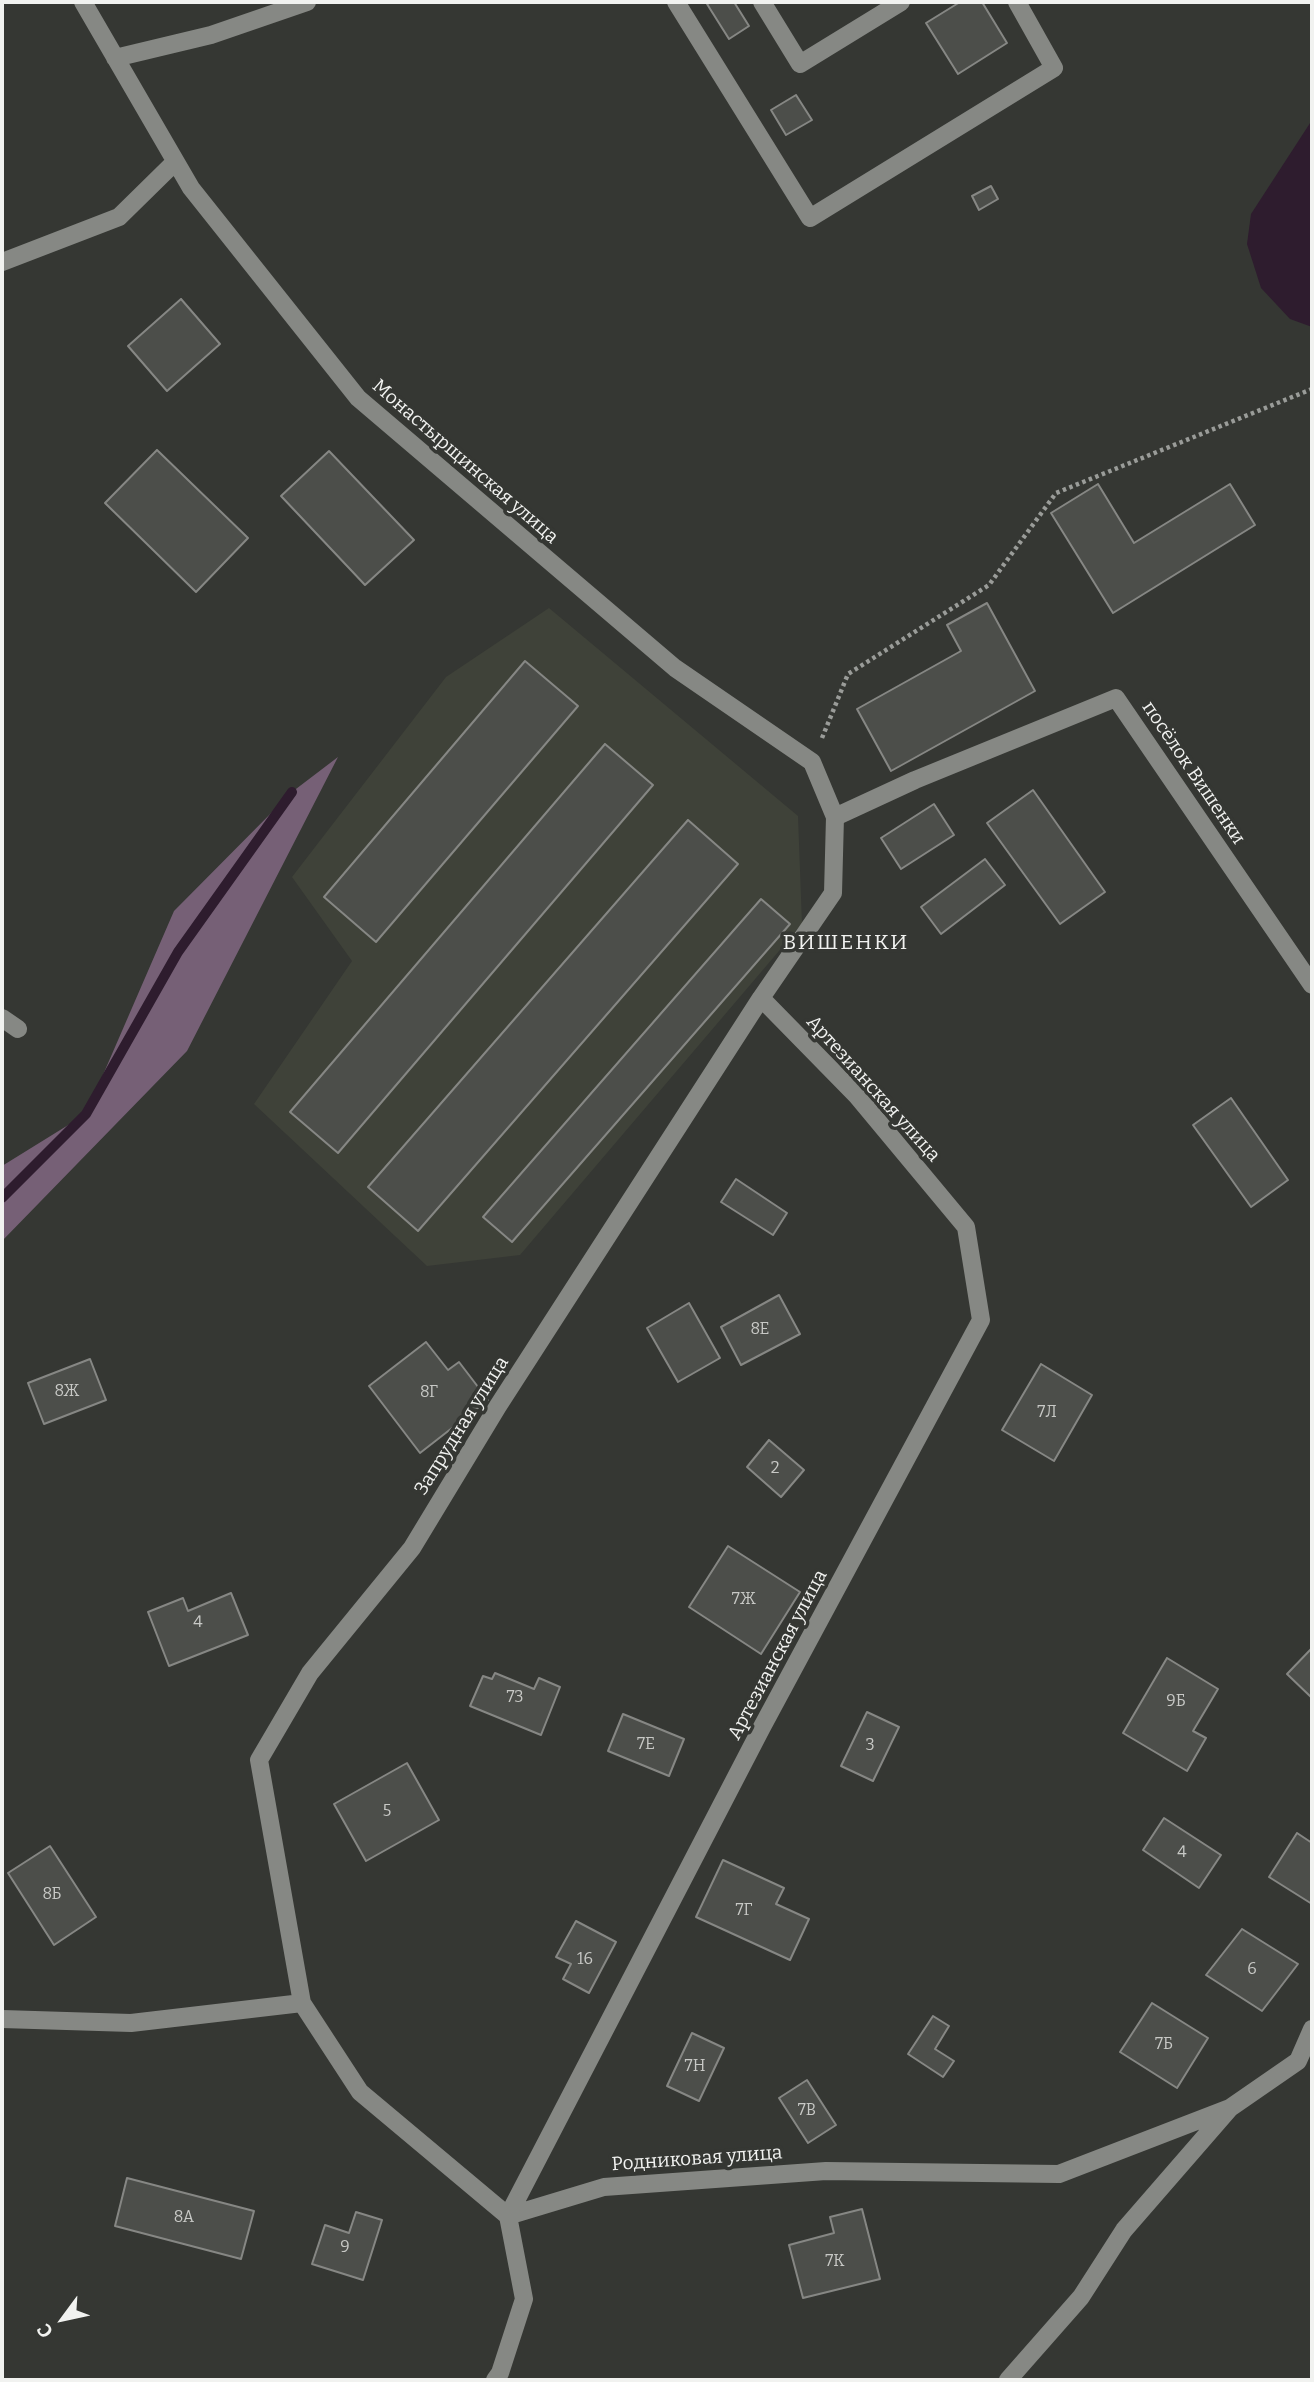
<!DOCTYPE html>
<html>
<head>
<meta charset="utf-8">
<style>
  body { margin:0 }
  #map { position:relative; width:1314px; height:2382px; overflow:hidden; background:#353733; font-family:Bitter,serif }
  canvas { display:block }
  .frame { position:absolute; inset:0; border:4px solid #f1f2f0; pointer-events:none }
  .north { position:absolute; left:28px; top:2284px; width:70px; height:70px; -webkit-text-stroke:5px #353733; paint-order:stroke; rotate:237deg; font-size:19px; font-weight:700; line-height:28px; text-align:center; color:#f1f2f0 }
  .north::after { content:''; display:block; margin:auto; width:24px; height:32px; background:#f1f2f0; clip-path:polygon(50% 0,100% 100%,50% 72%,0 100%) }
</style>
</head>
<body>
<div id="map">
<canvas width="1314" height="2382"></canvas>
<div class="frame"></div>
<div class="north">С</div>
</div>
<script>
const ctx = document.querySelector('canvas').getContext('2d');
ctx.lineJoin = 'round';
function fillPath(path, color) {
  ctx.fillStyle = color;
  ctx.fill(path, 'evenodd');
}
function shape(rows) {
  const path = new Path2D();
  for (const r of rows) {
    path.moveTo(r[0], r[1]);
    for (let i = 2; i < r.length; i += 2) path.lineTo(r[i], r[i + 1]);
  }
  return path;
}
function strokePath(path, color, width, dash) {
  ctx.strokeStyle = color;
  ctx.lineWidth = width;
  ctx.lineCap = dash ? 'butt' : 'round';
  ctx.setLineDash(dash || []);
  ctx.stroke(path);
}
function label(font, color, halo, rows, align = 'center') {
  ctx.font = font + ' Bitter,serif';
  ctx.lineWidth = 7;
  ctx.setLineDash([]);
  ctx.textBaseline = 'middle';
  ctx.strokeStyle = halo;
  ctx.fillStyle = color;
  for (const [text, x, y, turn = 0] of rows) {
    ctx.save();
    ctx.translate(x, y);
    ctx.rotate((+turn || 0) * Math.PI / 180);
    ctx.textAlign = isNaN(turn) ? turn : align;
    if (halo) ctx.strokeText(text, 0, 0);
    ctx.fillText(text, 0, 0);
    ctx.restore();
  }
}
fillPath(shape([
  [549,608,798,816,802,924,520,1255,427,1266,254,1104,352,961,292,877,446,677]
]), '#3f4239');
fillPath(shape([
  [338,757,187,1051,2,1241,2,1166,86,1114,174,911,292,792]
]), '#766076');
fillPath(shape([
  [1312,120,1312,327,1290,319,1261,288,1247,244,1251,214]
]), '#2e1c2e');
strokePath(shape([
  [2,1198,86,1114,178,952,292,792]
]), '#2e1c2e', 10);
const building = shape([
  [711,2,734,2,749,26,729,39,707,4,711,2],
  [960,2,982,2,1007,43,958,74,926,23,960,2],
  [796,95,812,120,786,135,771,110,796,95],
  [991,186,998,199,979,210,972,196,991,186],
  [181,299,220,344,167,391,128,346,181,299],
  [157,450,248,538,196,592,105,503,157,450],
  [329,451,414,540,365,585,281,496,329,451],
  [1098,484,1134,543,1230,484,1255,525,1113,613,1051,513,1098,484],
  [987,603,1035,691,891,771,857,709,961,651,947,625,987,603],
  [525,661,578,706,376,942,324,897,525,661],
  [605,744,653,785,338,1153,290,1112,605,744],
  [1033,790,1105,892,1060,924,987,823,1033,790],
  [934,804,954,835,901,869,881,838,934,804],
  [688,820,738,864,418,1231,368,1187,688,820],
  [985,859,1005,885,941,934,921,907,985,859],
  [761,899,790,924,512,1242,483,1217,761,899],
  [1231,1098,1288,1180,1251,1207,1193,1125,1231,1098],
  [736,1179,787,1213,773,1235,721,1202,736,1179],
  [779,1295,800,1334,741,1365,721,1327,779,1295],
  [689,1303,720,1358,678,1382,647,1328,689,1303],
  [426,1342,448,1370,459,1362,488,1400,420,1453,369,1386,426,1342],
  [90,1359,106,1400,44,1424,28,1383,90,1359],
  [1041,1364,1092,1395,1054,1461,1002,1430,1041,1364],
  [769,1440,804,1470,781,1497,747,1467,769,1440],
  [728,1546,800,1592,761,1654,689,1607,728,1546],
  [231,1593,248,1635,169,1666,148,1612,183,1598,188,1611,231,1593],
  [1312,1648,1312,1698,1287,1674,1312,1648],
  [1167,1658,1218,1689,1193,1731,1206,1738,1187,1771,1123,1733,1167,1658],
  [495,1673,534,1689,539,1678,560,1687,541,1735,470,1706,483,1676,492,1679,495,1673],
  [867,1712,899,1727,873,1781,841,1766,867,1712],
  [623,1714,684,1739,669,1776,608,1751,623,1714],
  [407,1763,439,1820,366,1861,334,1804,407,1763],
  [1164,1818,1221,1855,1199,1888,1143,1850,1164,1818],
  [1297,1833,1312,1843,1312,1904,1269,1877,1297,1833],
  [50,1846,96,1917,54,1945,8,1873,50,1846],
  [723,1860,784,1888,776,1904,809,1919,790,1960,696,1917,723,1860],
  [576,1921,616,1942,589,1993,563,1979,571,1964,556,1957,576,1921],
  [1242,1929,1298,1964,1262,2011,1206,1975,1242,1929],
  [1152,2003,1208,2038,1177,2088,1120,2052,1152,2003],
  [933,2016,949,2026,935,2049,954,2061,943,2077,908,2054,933,2016],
  [692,2033,724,2048,699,2101,667,2086,692,2033],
  [807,2080,836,2125,808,2143,779,2098,807,2080],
  [127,2178,254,2211,241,2259,115,2226,127,2178],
  [862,2209,880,2279,803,2298,789,2245,834,2233,830,2217,862,2209],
  [356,2212,382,2220,363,2280,312,2264,325,2225,349,2233,356,2212]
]);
fillPath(building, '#4c4e4a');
strokePath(building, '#868784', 2);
strokePath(shape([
  [822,738,848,674,989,585,1056,493,1312,389]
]), '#9a9c99', 4.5, [3.5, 3.5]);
strokePath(shape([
  [83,2,191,188,358,398,675,668,812,762,835,817,833,893,761,998,498,1406,412,1548,310,1673,259,1760,302,2003],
  [676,2,810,218,1054,68,1017,2],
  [762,2,800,64,901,2],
  [115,58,211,35,307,2],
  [2,262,119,217,175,162],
  [835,817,915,780,1116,698,1312,985],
  [2,1018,18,1029],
  [2,2019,131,2023,302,2003,360,2092,508,2216,604,2187,826,2171,1059,2174,1230,2108],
  [495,2380,500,2373,524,2299,508,2216,762,1727,981,1320,966,1227,857,1096,761,998],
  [1008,2380,1081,2297,1124,2230,1230,2108,1298,2061,1312,2029]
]), '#868884', 18);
label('16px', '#c8c9c6', null, [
  ["8Е",760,1330],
  ["8Ж",67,1392],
  ["8Г",429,1393],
  ["7Л",1047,1413],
  ["2",775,1469],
  ["7Ж",744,1600],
  ["4",198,1623],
  ["7З",515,1698],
  ["9Б",1176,1702],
  ["7Е",646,1745],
  ["3",870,1746],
  ["5",387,1812],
  ["4",1182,1853],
  ["8Б",52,1895],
  ["7Г",744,1911],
  ["16",585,1960],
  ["6",1252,1970],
  ["7Б",1164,2045],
  ["7Н",695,2067],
  ["7В",807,2111],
  ["8А",184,2218],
  ["9",345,2248],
  ["7К",835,2262]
]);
label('19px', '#f1f2f0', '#353733', [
  ["Монастырщинская улица",465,462,41],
  ["посёлок Вишенки",1193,773,56],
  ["Артезианская улица",873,1089,48],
  ["Запрудная улица",462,1426,-58],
  ["Артезианская улица",778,1655,-62],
  ["Родниковая улица",697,2159,-4]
]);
ctx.letterSpacing = '2px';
label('21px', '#f1f2f0', '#353733', [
  ["ВИШЕНКИ",846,943]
]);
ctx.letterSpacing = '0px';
</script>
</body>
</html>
